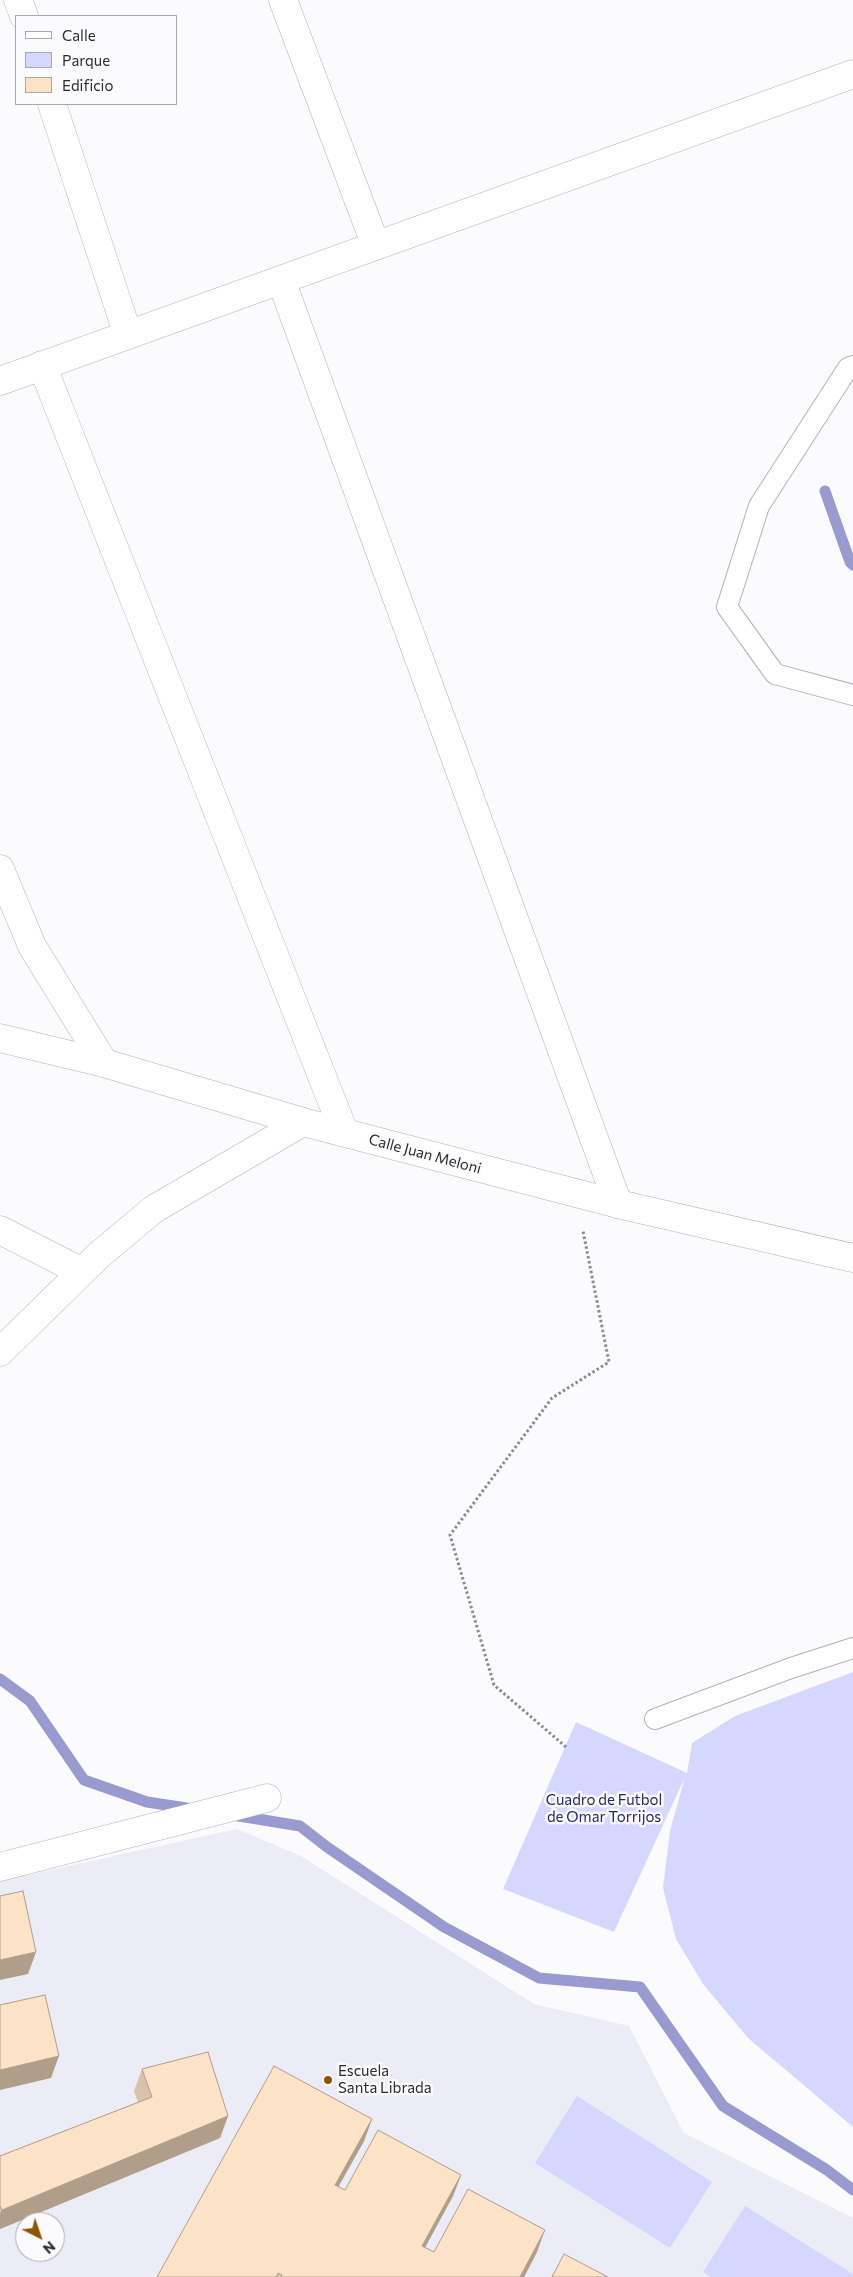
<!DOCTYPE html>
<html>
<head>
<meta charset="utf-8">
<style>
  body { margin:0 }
  #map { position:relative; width:853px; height:2277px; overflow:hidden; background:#fbfbfe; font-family:Commissioner,sans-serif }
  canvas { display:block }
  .legend { position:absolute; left:15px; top:15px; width:162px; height:90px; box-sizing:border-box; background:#fbfbfe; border:1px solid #a8a8ab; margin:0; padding:6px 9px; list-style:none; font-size:15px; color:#2b2b2e }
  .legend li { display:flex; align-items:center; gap:10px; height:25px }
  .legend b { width:25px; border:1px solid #a8a8ab }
  .north { position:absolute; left:15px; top:2212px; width:50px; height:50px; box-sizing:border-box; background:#fbfbfe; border:1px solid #a8a8ab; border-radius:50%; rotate:139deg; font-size:14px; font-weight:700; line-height:20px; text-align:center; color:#2b2b2e }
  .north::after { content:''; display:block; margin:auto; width:18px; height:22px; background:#8b5703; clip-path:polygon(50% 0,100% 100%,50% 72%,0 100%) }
</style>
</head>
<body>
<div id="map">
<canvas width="853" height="2277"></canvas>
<ul class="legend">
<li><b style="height:6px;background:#fff"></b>Calle</li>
<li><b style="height:14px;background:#d5d7ff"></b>Parque</li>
<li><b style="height:14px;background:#fce2c6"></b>Edificio</li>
</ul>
<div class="north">N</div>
</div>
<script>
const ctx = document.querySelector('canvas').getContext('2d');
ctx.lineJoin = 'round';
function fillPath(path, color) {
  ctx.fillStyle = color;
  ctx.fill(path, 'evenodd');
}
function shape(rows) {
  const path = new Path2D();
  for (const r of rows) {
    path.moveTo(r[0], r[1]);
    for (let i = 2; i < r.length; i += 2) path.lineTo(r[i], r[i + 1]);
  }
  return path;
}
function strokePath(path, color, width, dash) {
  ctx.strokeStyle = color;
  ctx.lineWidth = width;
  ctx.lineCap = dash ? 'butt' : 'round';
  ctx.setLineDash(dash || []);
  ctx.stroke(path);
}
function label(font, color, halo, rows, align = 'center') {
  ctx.font = font + ' Commissioner,sans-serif';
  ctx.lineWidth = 5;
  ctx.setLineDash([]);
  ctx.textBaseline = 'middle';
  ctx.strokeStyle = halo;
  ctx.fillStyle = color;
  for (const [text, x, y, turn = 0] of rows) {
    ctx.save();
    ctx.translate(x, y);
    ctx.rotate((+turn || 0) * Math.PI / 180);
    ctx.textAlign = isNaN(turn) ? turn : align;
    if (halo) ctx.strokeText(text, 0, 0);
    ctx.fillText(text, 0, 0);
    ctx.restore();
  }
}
fillPath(shape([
  [237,1829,301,1856,534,2004,629,2026,684,2133,853,2218,853,2277,0,2277,0,1881],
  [25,2222,55,2222,55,2252,25,2252]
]), '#ebecf5');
fillPath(shape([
  [853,1672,853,2127,748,2038,703,1984,676,1939,663,1888,670,1831,685,1777,614,1932,503,1889,576,1722,687,1773,692,1743,735,1716],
  [577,2096,712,2182,670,2248,535,2163],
  [745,2206,853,2274,853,2277,711,2277,703,2272]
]), '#d5d7ff');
strokePath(shape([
  [825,491,850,562,853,565],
  [0,1679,30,1701,84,1780,147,1802,193,1809],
  [233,1815,300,1826,327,1847,444,1927,539,1978,640,1987,723,2106,827,2170,853,2190]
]), '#999acf', 11);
const service = shape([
  [853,366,848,368,759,506,727,607,775,674,853,695],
  [655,1719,791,1668,853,1648]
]);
const minor = shape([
  [18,0,24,16],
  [283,0,376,246],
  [52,104,128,335],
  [281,280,618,1204],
  [42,365,344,1132],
  [0,381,853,74],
  [0,869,32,946,104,1063],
  [0,1230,82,1272],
  [0,1352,99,1255,154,1209,303,1122],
  [0,1867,267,1798]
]);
const secondary = shape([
  [0,1038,104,1063,303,1122,618,1204,853,1258]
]);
strokePath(service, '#b1b1b9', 22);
strokePath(minor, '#b1b1b9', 29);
strokePath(secondary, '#b1b1b9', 29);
strokePath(shape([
  [566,1747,494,1685,450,1535,552,1398,609,1362,583,1231]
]), '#8c8c8f', 3, [2.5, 2.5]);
strokePath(service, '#fff', 20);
strokePath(minor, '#fff', 28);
strokePath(secondary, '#fff', 28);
fillPath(shape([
  [142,2069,228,2116,220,2138,0,2229,0,2156,138,2102,134,2091],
  [372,2119,364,2141,338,2187,345,2190,461,2175,453,2196,425,2247,434,2252,537,2252,524,2277,157,2277]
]), '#d9c2aa');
fillPath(shape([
  [36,1952,28,1974,0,1980,0,1960],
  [59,2056,51,2078,0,2090,0,2070],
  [228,2116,220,2138,0,2229,0,2214,2,2210],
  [372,2119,364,2141,327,2207,335,2185],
  [461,2175,453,2196,414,2268,422,2246],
  [545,2230,537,2252,524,2277,520,2277]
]), '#b09e8b');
const building = shape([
  [23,1891,36,1952,0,1960,0,1896,23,1891],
  [45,1995,59,2056,0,2070,0,2005,45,1995],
  [208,2052,228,2116,2,2210,0,2206,0,2156,152,2097,142,2069,208,2052],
  [274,2066,372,2119,335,2185,345,2190,378,2130,461,2175,422,2246,434,2252,468,2189,545,2230,520,2277,281,2277,282,2275,278,2273,276,2277,157,2277,274,2066],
  [564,2254,608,2277,552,2277,564,2254]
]);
fillPath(building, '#fce2c6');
strokePath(building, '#b09e8b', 1);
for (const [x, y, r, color] of [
  [328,2080,5,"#8b5703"]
]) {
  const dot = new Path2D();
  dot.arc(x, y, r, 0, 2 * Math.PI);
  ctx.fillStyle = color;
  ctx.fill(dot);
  strokePath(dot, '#fbfbfe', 2);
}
label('15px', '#2b2b2e', '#fbfbfe', [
  ["Calle Juan Meloni",425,1154,15]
]);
label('15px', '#2a2362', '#fbfbfe', [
  ["Cuadro de Futbol",604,1800],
  ["de Omar Torrijos",604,1817]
]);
label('15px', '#2b2b2e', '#fbfbfe', [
  ["Escuela",338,2071],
  ["Santa Librada",338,2088]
], 'left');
</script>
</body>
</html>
